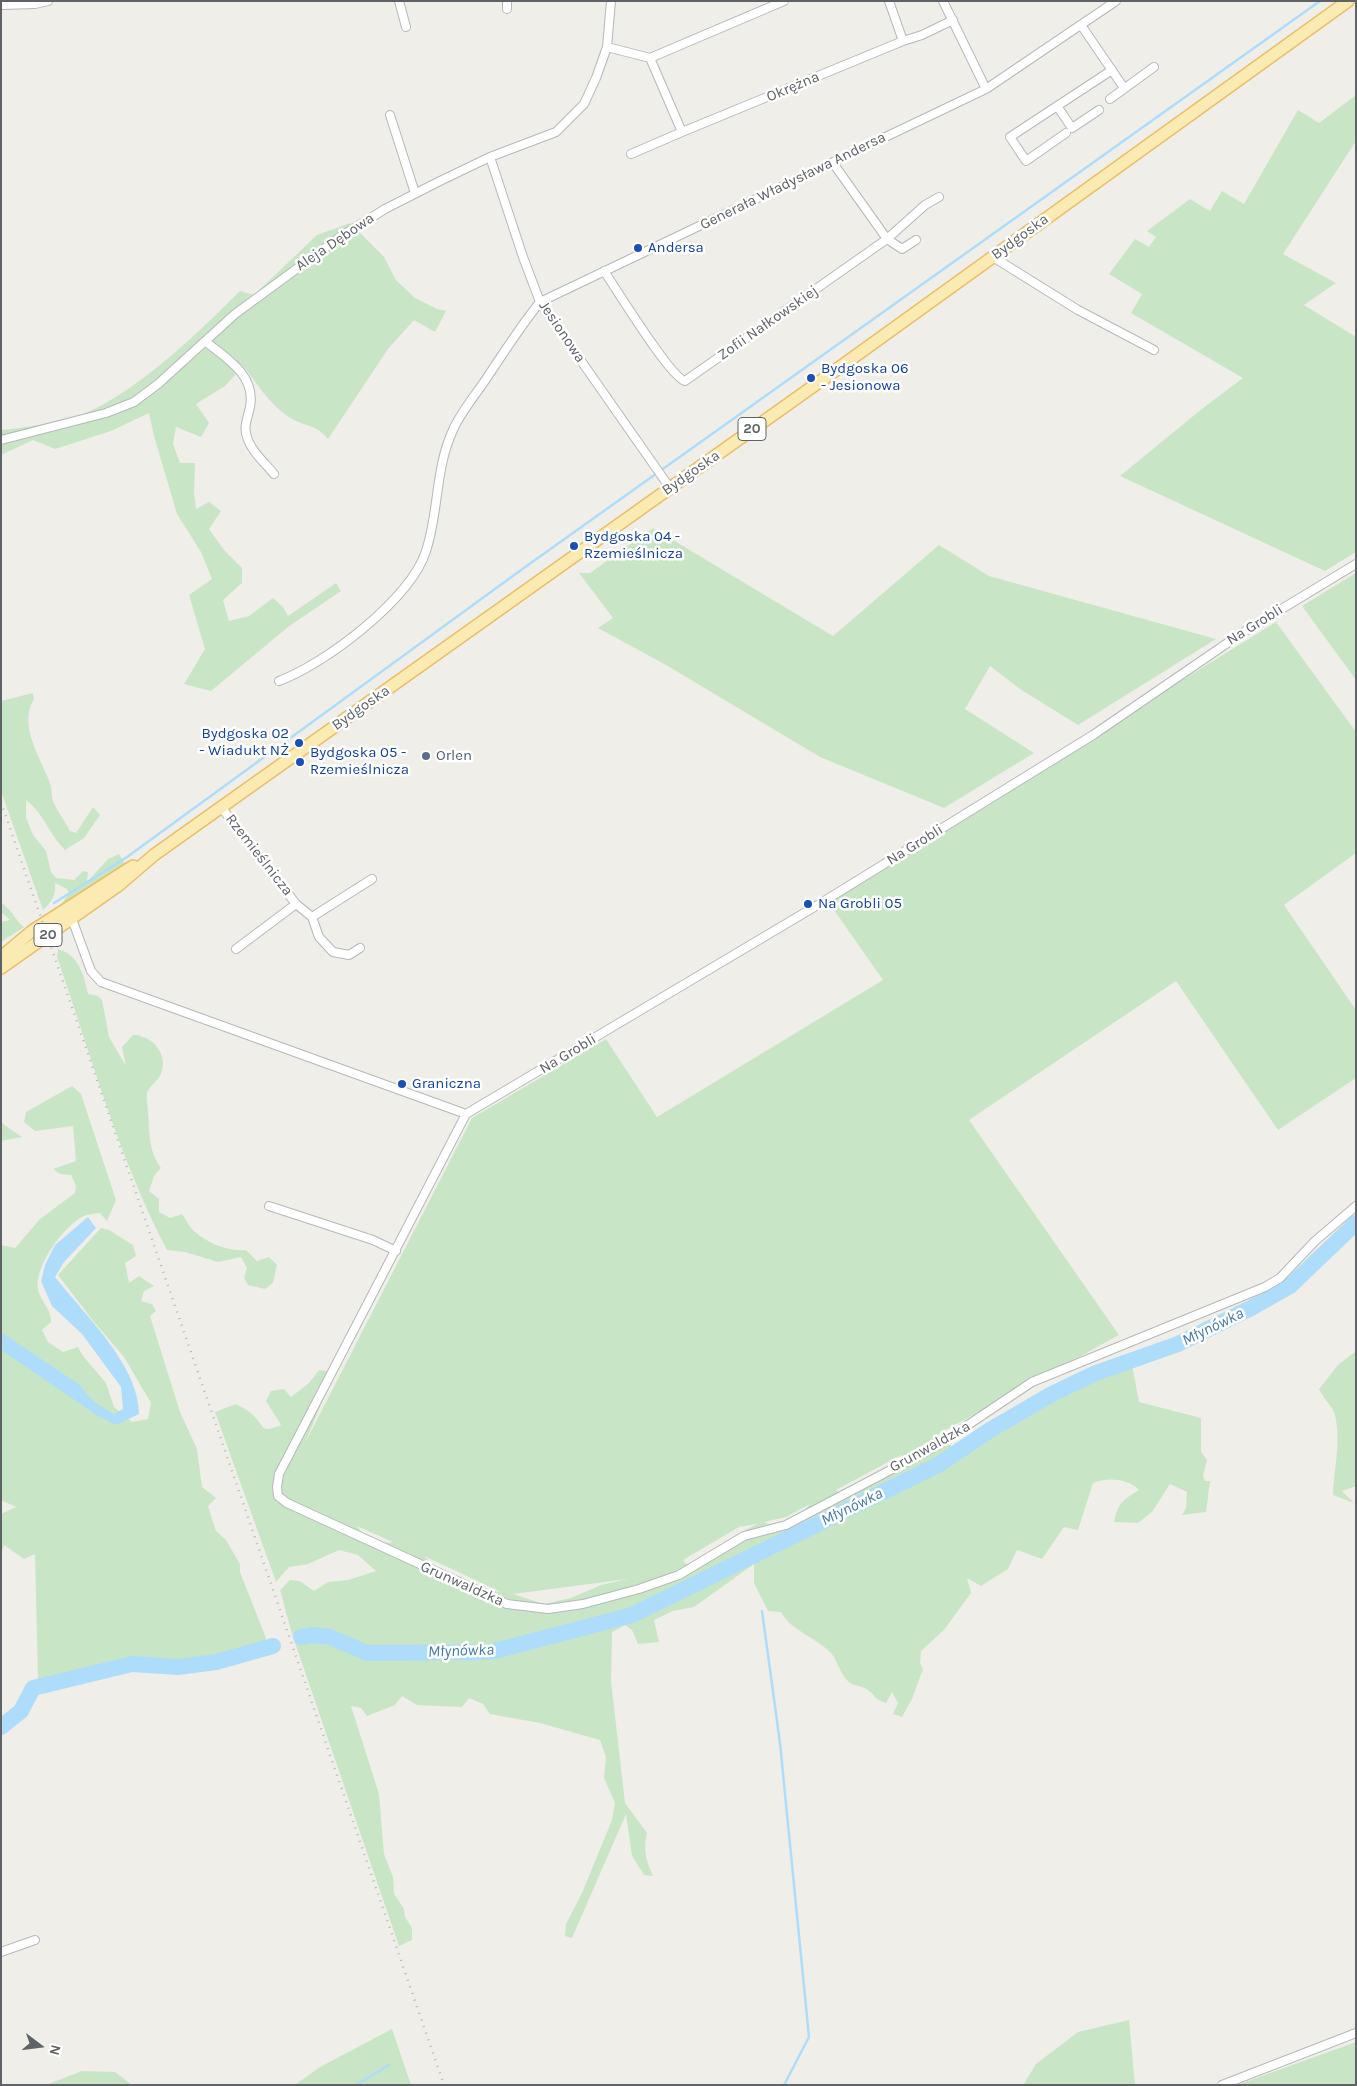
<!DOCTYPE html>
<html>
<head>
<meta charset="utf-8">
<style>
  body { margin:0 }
  #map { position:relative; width:1357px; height:2086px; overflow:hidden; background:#f0eee8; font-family:Karla,sans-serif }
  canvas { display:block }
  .frame { position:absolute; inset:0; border:2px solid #5f6367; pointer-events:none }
  .north { position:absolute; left:15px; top:2021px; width:50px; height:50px; -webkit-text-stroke:4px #fff; paint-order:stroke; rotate:105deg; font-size:14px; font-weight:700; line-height:20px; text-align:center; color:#5f6367 }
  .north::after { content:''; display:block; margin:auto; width:18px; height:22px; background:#5f6367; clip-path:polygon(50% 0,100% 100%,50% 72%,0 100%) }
</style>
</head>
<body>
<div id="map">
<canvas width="1357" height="2086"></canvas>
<div class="frame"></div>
<div class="north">N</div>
</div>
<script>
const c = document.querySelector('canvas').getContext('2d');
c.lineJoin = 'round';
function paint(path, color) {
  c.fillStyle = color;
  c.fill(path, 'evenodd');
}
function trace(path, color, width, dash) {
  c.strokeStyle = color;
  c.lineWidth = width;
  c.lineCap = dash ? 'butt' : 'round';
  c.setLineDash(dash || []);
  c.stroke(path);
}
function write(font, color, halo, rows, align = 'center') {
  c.font = font + ' Karla,sans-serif';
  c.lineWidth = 5;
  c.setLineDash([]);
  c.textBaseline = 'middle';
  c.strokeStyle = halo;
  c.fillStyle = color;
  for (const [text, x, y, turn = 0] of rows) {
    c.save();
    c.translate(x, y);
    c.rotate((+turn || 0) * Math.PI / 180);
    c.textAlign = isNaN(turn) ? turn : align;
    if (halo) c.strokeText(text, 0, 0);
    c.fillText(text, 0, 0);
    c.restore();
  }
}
const green = new Path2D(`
  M1356,95v46l-73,113 53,29 -32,22 52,32v215l-31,19 -205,-95 83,-68 40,-30 -112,-65 11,-19 -33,-20 26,-35 14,8 7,-10 -9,-6 43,-32 20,12 12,-20 22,13 54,-94 21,13z
  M350,223l34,34 12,23 19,18 22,11 9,2 -11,21 -21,-12 -26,29 -60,90c-12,-14 -19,-12 -34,-19 -21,-11 -37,-36 -51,-54l-18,20 -29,18 13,19 -8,14 -25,-10 -3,17 7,19h15l-1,28 2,18 13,-7 12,9 -12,18 15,21 18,18v15l-19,17 6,21 20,-5 24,-18 10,9 5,9 48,-33 5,8 -53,36 -77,64 -27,-7 21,-35 -16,-54 23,-16 -11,-27 -24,-38 -23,-78 -5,-23 -38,18 -56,18 -22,-9 -32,15v-25c23,-2 66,-8 87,-18 53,-24 111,-80 152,-121l14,4 63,-60z
  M653,528l180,108 106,-91 50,31 227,63 -138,86 -58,-36 -30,-23 -25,43 69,44 -90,55 -124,-51 -154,-92 -68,-37 15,-10 -34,-45h11z
  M1356,573v107l-54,-74z
  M1276,622l80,110v121l-72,52 72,105v68l-78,52 -102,-149 -207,139 150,215 -184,101 20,12 56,-38 47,-25 72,-31 9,48 62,16v34l6,8 -4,16 2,5h5l-4,31 -24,3 4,-7 1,-16 -17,-8 -18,28 -14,11 -24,-1c4,-19 9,-22 25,-32 -11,-12 -33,-13 -46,-7l-15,47 -14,-3 -22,32 -25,-9 -9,19 -27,17 -14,-8 4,15 -27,37 -23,21 -1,12 3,6 -11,30 -10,18 -9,-3 5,-11 -6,-11 -6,11c-14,-5 -9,-6 -18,-13 -5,-4 -13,-4 -18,-7 -10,-8 -12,-22 -19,-30 -14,-15 -41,-23 -50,-41l-13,-1 -14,-28v-19l-60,43 -21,4 -19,9 5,22 -21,2 -6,-14 -7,-5 -13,7 -1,49 14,122 22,30c-4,16 -1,28 6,43l-9,-1 -12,-19 -6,-42 -54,124 -7,-2 1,-12 16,-31 30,-73 3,-17 -11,-25 2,-21 -6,-17 -60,-17 -50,-9 -7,-10 -14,-6 -7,9 -45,-2 -15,-9 -7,9 -28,11 -6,-8 -10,-2 28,88 5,60 9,23 1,17 10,15 1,8 7,11v12l-13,6 -107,-312 -12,-44 10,-10 10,1 14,10 14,-9 20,-2 28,-9 -18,-16 -19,-5 -31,14 -19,3 -13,15 -61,-170 21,-8c5,3 12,6 17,11 13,12 6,19 28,10l-15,-24 5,-10 13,-2 7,8 18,-14 10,-13 12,2 1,6 -27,65 167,-325 134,-79 51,78 226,-137 -56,-80zM901,1455l-8,13 -49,29 -8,-7zM810,1504l-19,21 -14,4 -13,-7 22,-5zM757,1524l-21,11 -5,13 -21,12 -24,4 -3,-4 56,-33zM357,1526l36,16c-14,3 -28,-3 -36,-16zM425,1557h1l75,35 -8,-1 -55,-23zM628,1579l-27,6 -30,13 -27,6 -31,-10z
  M33,693l1,6c-17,27 8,60 17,87 1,5 0,10 2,15 4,10 12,20 17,30l6,2 17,-26 7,8 -16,23 -19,12c-16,-16 -21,-36 -39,-50v17l7,18 13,16 5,21 5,6 18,2 9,-9 5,1 -1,10 21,-23 11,-5 6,10c-7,4 -15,8 -21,13 -14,11 -24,26 -43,28l8,-12 -2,-4 -12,-6c1,12 -3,19 -12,27l-42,-119v-90z
  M1,903c10,5 14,17 23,24l-23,15v-20l9,-2 -9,-8z
  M58,949c21,6 26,26 30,45l10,2 4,4 7,37 17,29 -4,-19 11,-12c19,0 36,19 28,39 -3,7 -12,12 -14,19 -1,5 1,14 1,19 2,22 0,38 13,56l-7,8 -5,15 10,8v13l11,6 12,-4c4,5 7,13 12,17 13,12 35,21 52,19l11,11 12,-4 8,8 -4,18 -8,6 -17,-4 -4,-7 3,-10 -6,-11 -23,5 -33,-10 -18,-2c-48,-91 -76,-195 -110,-293z
  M72,1086l9,8 35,106 -9,21 -7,-8c-5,1 -12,1 -16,3 -20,9 -50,51 -46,73 2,12 14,20 13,33l-9,8 6,12 15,10 15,-5 5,9 23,27 8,24 18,15 16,-3 3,-16 -27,-46 -30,-35 -36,-47 43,-47 8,2 24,15 3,11 -11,7 4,20 10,-7 15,10 -10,5 -3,10 11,3 4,7 -6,5 30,96 17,37 5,38 14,11 -8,8 8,25 10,9 14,24v8l26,66 -5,16 -25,10 -61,9 -45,-6 -26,5v-9l-66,17 -3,-126 -11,5 -20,-14 -3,8v-39l15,-7 -15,-7v-255l14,3 25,-29 35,-26 1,-7 -5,-11 -11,-1 -7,-5 23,-8 -3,-35 -38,5 -11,-9 2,-10z
  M1,1121l2,3 19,13 -21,4z
  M1356,1351v135l-14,5 12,12 -21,-8c1,-26 9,-58 1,-83 -3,-7 -11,-14 -15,-23l19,-24z
  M1129,2020l6,65h-112l13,-21 42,-32z
  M392,2029l19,56h-116l25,-18z
  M1356,2042v43h-119z
  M82,2071l33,1 17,13h-86z`);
const water = new Path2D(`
  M88,1217l8,11 -32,34 -9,15c29,37 84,88 84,137l-23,11 -18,-9 -97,-66v-18l79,53c9,14 19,21 34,29l9,-5 -2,-22 -39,-53 -30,-28 -11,-25 4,-16 10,-20z`);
const stream = new Path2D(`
  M54,903l73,-46 394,-287 799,-569
  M762,1611l18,132 29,294 -25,48
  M356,2085l33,-20`);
const river = new Path2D(`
  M301,1637l13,-2 16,2 37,16 124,-1 141,-37 306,-150 52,-35 62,-36 44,-21 82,-29 73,-36 39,-22 66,-63
  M1,1727l20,-16 12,-23 99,-24 46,3 38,-5 57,-16`);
const minor = new Path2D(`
  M399,1l7,26
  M507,1v8
  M889,1l14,40 19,-6 31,-15
  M943,1l43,88
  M1,5l34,-1 13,-3
  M1081,25l43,63
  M607,47l43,11 134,-57
  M650,58l32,74 221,-91
  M1110,99l44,-32
  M1057,106l15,22 27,-18
  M390,115l25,78
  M1066,133l-40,28 -16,-24 102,-67
  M631,154l51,-22
  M490,157l33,100 17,45 130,186
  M916,240l-14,9 -15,-10 38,-34 14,-8
  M993,257l85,53 76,40
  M604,271c13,19 66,106 81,110l202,-142 -54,-76
  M206,342c22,17 50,34 44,65 -2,10 -7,20 -3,30 4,14 18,26 27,37
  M1,440l105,-27 28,-11 24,-18 77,-70 105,-77 45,-28 55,-28 50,-24 66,-25 28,-28 12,-26 11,-31 4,-46
  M279,681c46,-17 132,-82 147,-130 13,-39 9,-83 27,-121 7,-16 19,-31 29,-45 19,-28 37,-57 58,-83l446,-213 130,-88
  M221,807l75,97 16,13 7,20 14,15 16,3 11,-7
  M72,915v4l19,52 10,11 365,132
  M312,917l60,-38
  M236,949l60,-45
  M466,1114l-187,360 -2,13 1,9 9,7 220,101 41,5 35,-5 56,-15 40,-14 65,-39 42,-11 152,-80 94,-63 233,-95 15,-9 35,-37 41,-35
  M466,1114l355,-211 272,-168 149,-102 114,-69
  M269,1206l104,34 23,11
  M1,1952l34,-12
  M1222,2085l134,-52`);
const primary = new Path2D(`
  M1,957l31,-26 101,-65
  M1,968l118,-83 35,-30 675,-480 519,-374`);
const rail = new Path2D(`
  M1,802l443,1283`);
const markers = [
  [638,248,5,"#1a4fb4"],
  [811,378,5,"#1a4fb4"],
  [574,546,5,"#1a4fb4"],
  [299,743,5,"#1a4fb4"],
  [426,756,5,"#5c6f8a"],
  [300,762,5,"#1a4fb4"],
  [808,904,5,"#1a4fb4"],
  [402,1084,5,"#1a4fb4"]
];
const shields = [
  [752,429,28],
  [48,935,28]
];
const shieldNames = [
  ["20",752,429],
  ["20",48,935]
];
const streetNames = [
  ["Okrężna",793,87,-23],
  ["Generała Władysława Andersa",793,181,-26],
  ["Bydgoska",1020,237,-36],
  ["Aleja Dębowa",335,242,-34],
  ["Zofii Nałkowskiej",768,323,-35],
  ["Jesionowa",562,332,56],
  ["Bydgoska",691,473,-35],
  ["Na Grobli",1255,625,-32],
  ["Bydgoska",361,708,-35],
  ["Na Grobli",915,845,-32],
  ["Rzemieślnicza",259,855,52],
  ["Na Grobli",568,1054,-31],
  ["Grunwaldzka",930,1447,-29],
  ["Grunwaldzka",462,1584,24]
];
const transitNames = [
  ["Andersa",648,248],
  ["Bydgoska 06",821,369],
  ["- Jesionowa",821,386],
  ["Bydgoska 04 -",584,537],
  ["Rzemieślnicza",584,554],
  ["Bydgoska 02",289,734,"right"],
  ["- Wiadukt NŻ",289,751,"right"],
  ["Bydgoska 05 -",310,753],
  ["Rzemieślnicza",310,770],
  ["Na Grobli 05",818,904],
  ["Graniczna",412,1084]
];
const serviceNames = [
  ["Orlen",436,756]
];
const waterNames = [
  ["Młynówka",1213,1327,-26],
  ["Młynówka",852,1507,-26],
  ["Młynówka",461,1651,-2]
];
paint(green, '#c8e6c6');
paint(water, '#aeddfb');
trace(stream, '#aeddfb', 2.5);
trace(river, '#aeddfb', 16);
trace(minor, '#b5b8bb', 10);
trace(primary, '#eabe67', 14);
trace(minor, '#fff', 8);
trace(primary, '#fbebb2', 11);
trace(rail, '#b6b7b7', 2.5, [1, 6]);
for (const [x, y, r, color] of markers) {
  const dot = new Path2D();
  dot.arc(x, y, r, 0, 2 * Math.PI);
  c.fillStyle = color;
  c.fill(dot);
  trace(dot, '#fff', 2);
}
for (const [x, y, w] of shields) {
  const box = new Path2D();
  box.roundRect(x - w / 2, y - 11.5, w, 23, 4);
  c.fillStyle = '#fff';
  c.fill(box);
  trace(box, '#5f6367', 1);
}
write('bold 14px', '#5f6367', null, shieldNames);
write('15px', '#5f6367', '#fff', streetNames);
write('15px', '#164399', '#fff', transitNames, 'left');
write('15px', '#4e5e75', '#fff', serviceNames, 'left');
write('italic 16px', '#477aa5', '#fff', waterNames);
</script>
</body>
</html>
